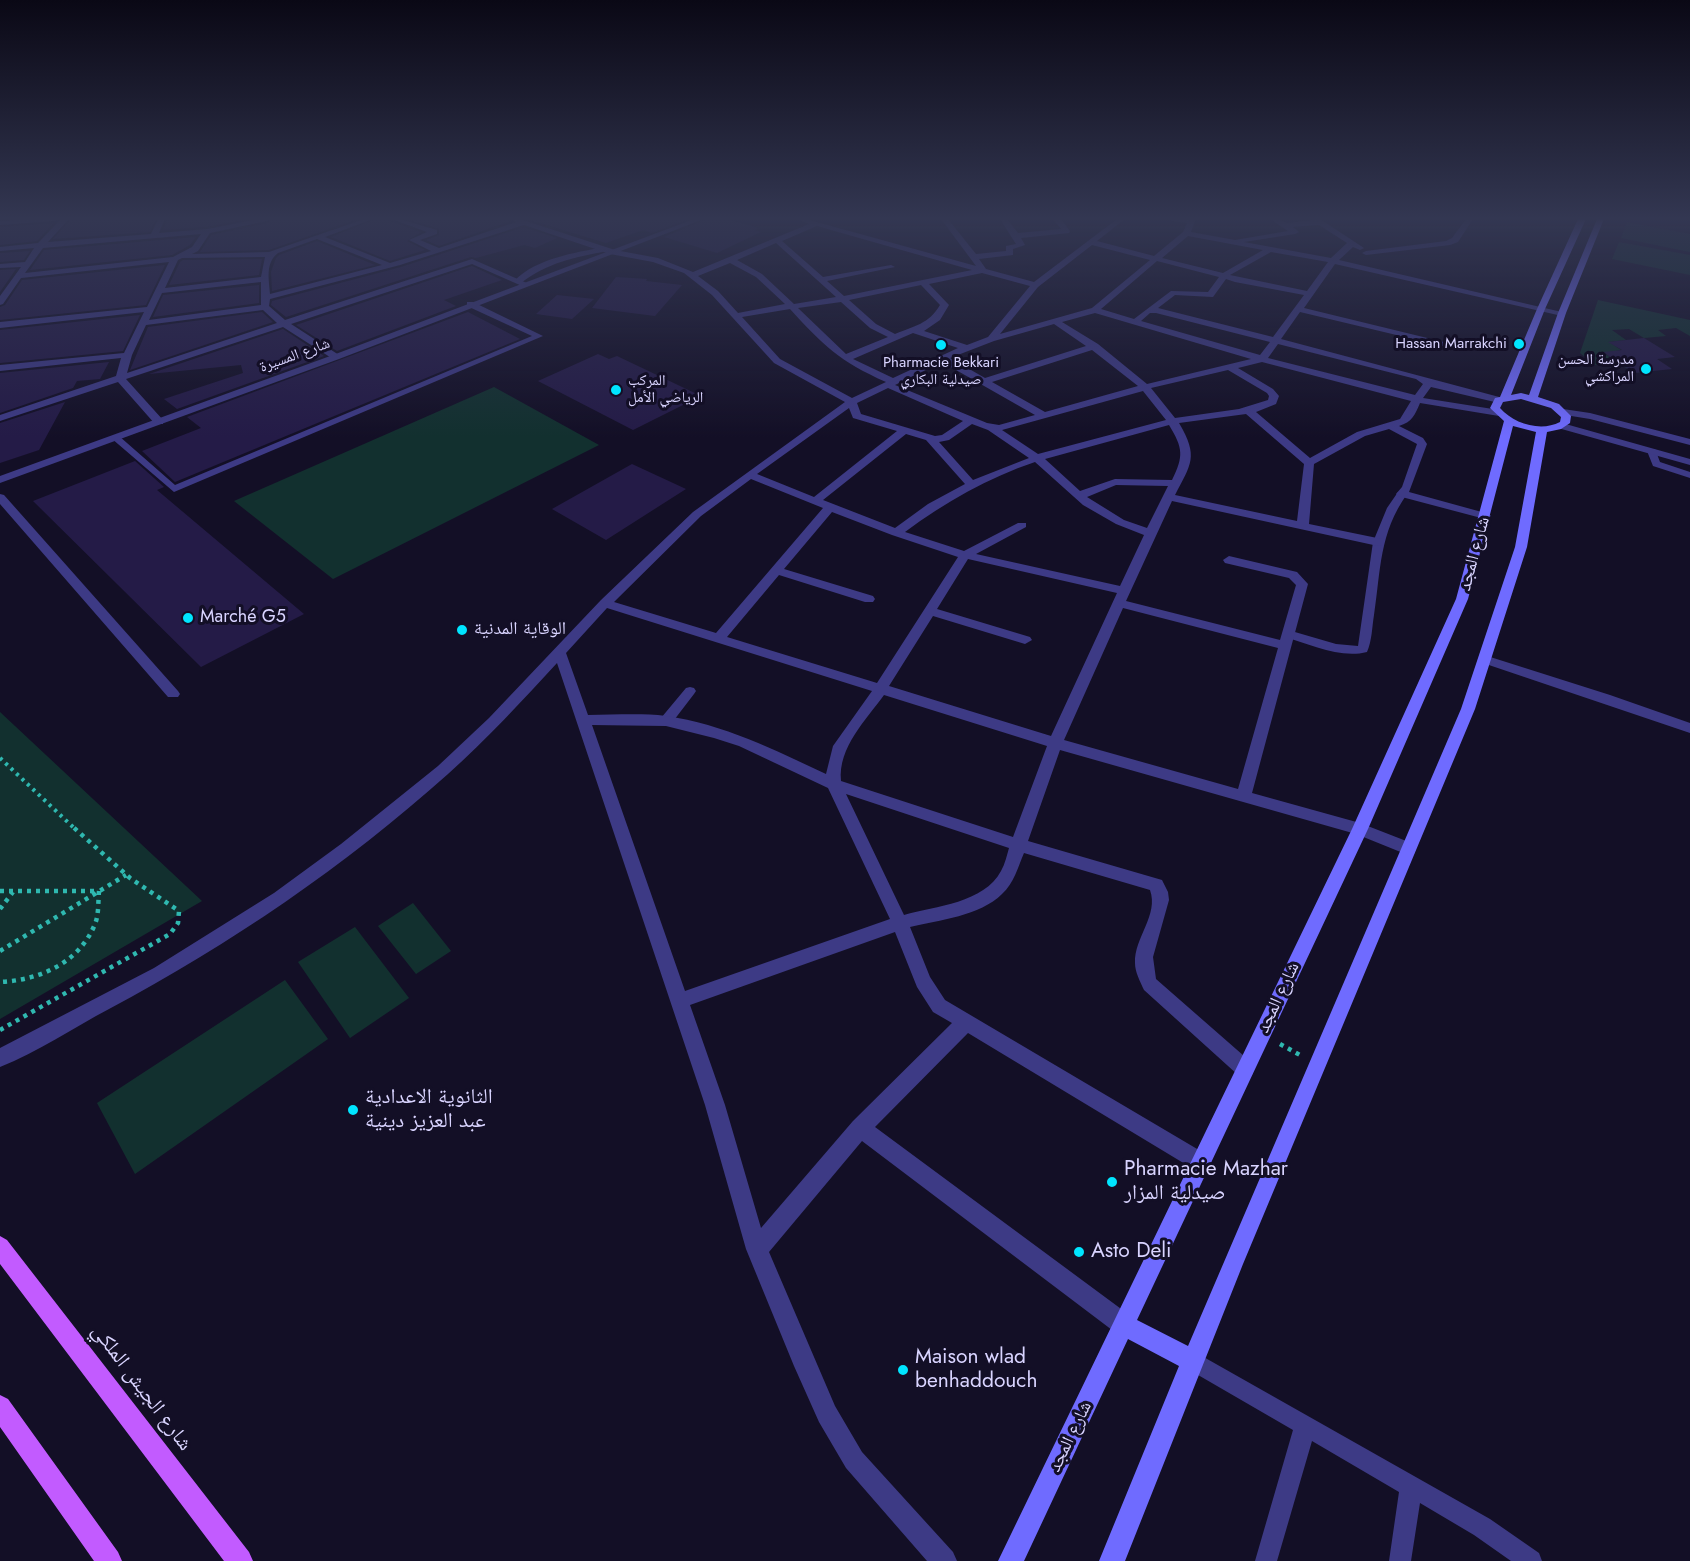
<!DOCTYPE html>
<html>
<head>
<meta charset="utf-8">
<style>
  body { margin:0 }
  canvas { display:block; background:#130f26 }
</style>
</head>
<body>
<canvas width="1690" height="1561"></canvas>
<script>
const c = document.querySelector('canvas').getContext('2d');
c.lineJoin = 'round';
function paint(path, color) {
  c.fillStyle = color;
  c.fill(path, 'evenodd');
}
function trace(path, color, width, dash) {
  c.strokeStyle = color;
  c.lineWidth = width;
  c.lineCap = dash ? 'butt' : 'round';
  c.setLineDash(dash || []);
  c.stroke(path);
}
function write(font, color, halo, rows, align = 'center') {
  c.font = font + ' Jost,"Noto Naskh Arabic",sans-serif';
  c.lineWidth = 6;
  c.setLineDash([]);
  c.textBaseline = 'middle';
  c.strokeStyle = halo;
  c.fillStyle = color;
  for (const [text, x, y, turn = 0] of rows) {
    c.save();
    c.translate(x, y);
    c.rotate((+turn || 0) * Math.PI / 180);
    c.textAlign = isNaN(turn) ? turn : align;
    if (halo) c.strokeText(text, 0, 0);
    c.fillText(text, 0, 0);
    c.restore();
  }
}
const green = new Path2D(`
  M1627,222l63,12v18l-69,-14z
  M1619,242l71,13v20l-78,-16z
  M1598,300l92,20v16l-14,-8 -18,2 8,6 -22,2 -15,-9 -17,1 14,10 -17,2 12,8 -17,3 14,10 19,-3 16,11 -19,2 -16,-10 -23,2 -15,-12z
  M494,387l105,58 -266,134 -99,-78z
  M0,712l202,189 -202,118z
  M413,903l38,48 -35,23 -38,-48z
  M355,927l54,71 -59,40 -52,-76z
  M285,980l43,59 -193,135 -38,-71z`);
const building = new Path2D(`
  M71,219h85l-6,13 -97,7z
  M167,219h82l-42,8 -44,3z
  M272,219h86l-89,31 -69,2 11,-17 56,-12z
  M375,219h14l1,2 31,11 -14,9 18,9 -35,11 -59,-24z
  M406,219h103l2,2 -72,25 -13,-6 13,-5v-6z
  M526,219h163l-37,14 -9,-3 -37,13z
  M706,219h21l32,9 -4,2 6,2 -44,21 -53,-16z
  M54,223l-17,18 -37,4v-18z
  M524,227l33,11 -22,10 -11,-3 -48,13 -5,-1 -185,60 -15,-12 1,-4 129,-34z
  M196,237l-6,8 -18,10 -142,15 14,-20z
  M317,241l58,24 -103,26 -1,-19 5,-14 3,-3z
  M30,251l-6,9 -24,2v-9z
  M262,259l-3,16 -90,10 11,-23 3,-2z
  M165,265l-19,40 -146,15v-13l5,-2 17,-25z
  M472,266l30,14 -58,20 12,6 -119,45 -41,-26z
  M16,269l-16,23v-22z
  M616,277l31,2 -1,2 36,4 -27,31 -63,-8z
  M259,285v18l-106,14 10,-22z
  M557,295l37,4 -22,20 -36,-5z
  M262,312l11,10 -143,48 18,-43z
  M468,312l52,27 -345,143 -33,-31 59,-23 -14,-11z
  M140,315l-17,36 -123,12v-33z
  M283,329l41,27 -147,53 -13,-10 79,-26 -2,-8 -92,9z
  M1644,338l31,19 -18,2 15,10 -38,4 -31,-21 19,-2 -14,-8z
  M598,354l11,5 8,-3 84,40 -68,34 -95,-49z
  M109,362l-9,17 -23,2 -4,7 -73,25v-40z
  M65,402l-26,48 -39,13v-40z
  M135,461l29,26 -7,3 147,124 -103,53 -168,-166z
  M632,464l54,25 -80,51 -54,-31z`);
const pathFar1 = new Path2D(`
  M0,758l74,70`);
const path = new Path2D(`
  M0,891h99c-1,11 0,23 -4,33 -16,39 -55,56 -95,58
  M0,909l13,-17
  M0,951l126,-76
  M0,1030l170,-96 8,-11 1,-12 -49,-33 -58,-52
  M1280,1044l20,11`);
const service = new Path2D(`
  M604,247l4,2 -1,2c-31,6 -61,12 -86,32l-7,-2c23,-23 60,-28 90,-34z
  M467,302h6l70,34 -369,156 -63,-54 8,-2 56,49 357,-149 -65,-30z
  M1649,449h6l5,13 30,10v6l-37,-12 -6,-15z
  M1402,491l5,3c-28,40 -26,75 -33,121 -2,12 -2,26 -7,37 -27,7 -57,-8 -83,-15l-2,-3 2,-3 4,-1 48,14 22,2 15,-104 14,-34 11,-16z
  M1484,655l126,40 80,28v10l-210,-71 -2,-3z
  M690,687l4,1 2,3 -2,3 -23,30h-10l-1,-3 1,-3 25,-30z
  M1193,1351l297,168 49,34 3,8h-31l-37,-26 -54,-32 -9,58h-22l10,-69 -87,-51 -35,120h-22l38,-131 -107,-62 -3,-7 3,-7z`);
const minor = new Path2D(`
  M30,219h29l-4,2 -55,4v-4z
  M61,219h8l-21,23 103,-8 7,-15h7l-6,14 48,-4 51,-10h12l-3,2 -57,12 -12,18 -6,3 77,-2 95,-33h9l-48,18 65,26 41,-12 -22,-11 18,-8 -36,-13h9l37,11v4l-17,6 19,8 77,-26 -5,-3h9l95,31 43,8 35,14 116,-48 -13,-5h10l170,47 -35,-47h7l28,35 30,-3v-5l10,-2 -16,-25h7l11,14 43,-4 -8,-10h8l9,12 -1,2 -48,5 4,7 -12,4v6l-34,4 7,10 48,13 83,-63h8l-28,22 57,15 29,-24 4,-9 -15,-2 -3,-2h27l-5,13 44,8 53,-9 -18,-12h8l9,4 33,-4 44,29 -4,2 -7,-3 -14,13 227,53 -4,3 -227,-52 -31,44 152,37 -5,3 -151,-36 -19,27 222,59v4l-4,1 -68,-16 -8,11 76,12 5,3 -5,3 -79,-13c-5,12 -8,19 -21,23l24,12 4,6 -18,48 80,22 2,2 -6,3 -87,-23 -2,-2 6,-7 15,-43 -28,-15 -24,7 -51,28 -5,60 73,15v6l-4,1 -206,-45 -46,100 154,39 16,-55 -7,-7 -64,-15 -2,-3 6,-4 68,16 11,12 -56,209 108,30 54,21 2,5 -2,5 -6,1 -52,-21 -296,-84 -32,91 134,39 6,12 1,8 -16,57 3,22 96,84 2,6 -2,6 -7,3 -7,-3 -94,-85c-4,-9 -9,-18 -9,-27 -1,-25 24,-48 15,-73l-126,-37c-6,14 -10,30 -22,41 -22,22 -63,26 -92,33l20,50 15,23 264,156 3,7 -3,7 -7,3 -7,-3 -227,-137 -93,94 257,190 3,8 -3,8 -8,3 -8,-3 -254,-192 -93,111 66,154 27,46 91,100 4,9h-30l-81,-93 -27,-46 -25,-56 -48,-117 -41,-144 -148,-442c-35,38 -70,76 -109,111 -103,92 -217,170 -339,235 -36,19 -71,43 -109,58v-19l154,-80 120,-75 67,-49 97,-78 51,-48 112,-118 92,-88 152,-110 -71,-39 -62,-68 -28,-22 -31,-11 -43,-8 -86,-29 -124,40 -130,34 -1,7 16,14 187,-61 57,25 -7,2 -50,-22 -181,60 48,31v4h-6l-50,-32 -157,52 37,41v4h-8l-37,-42 -118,39v-6l116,-39 5,-18 -121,13v-6l124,-12 20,-41 -144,16v-6l147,-15 22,-45 -148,16 -18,26 -3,1v-9l21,-29 -21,1v-4l25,-2 9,-14 -34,3v-4l38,-4zM1319,225l28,18 -16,15 -87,-16 51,-8 4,-2 -6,-5zM817,226l155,44 -128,26 -17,-15 68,-14 -4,-2 -68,12 -41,-36zM201,234l-9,13 -19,10 -148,16 18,-25zM1188,236l75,14 -40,23 -61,-15zM317,239l65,26 -112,29c-1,-15 -5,-31 8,-41zM776,243l60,54 -42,7 -32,-30 -25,-14zM1092,245l58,15 -58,48 -92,26 38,-47zM1271,252l57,10 -21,29 -77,-16zM265,257l-4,20 -96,11 13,-28 4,-2zM1157,261l62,16 -11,15 -37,-1 -37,28 -33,-10zM730,263l26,14 29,27 -47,9 -20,-22 -20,-15zM982,273l48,13 -42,51 -21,8 -43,-14 16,-11 9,-15 -20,-21zM1226,279l9,3 69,13 -31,42 -115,-29 17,-13 38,2zM261,282v23l-112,15 13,-27zM921,285l19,20c-11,19 -26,21 -45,29l-19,-10 -27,-24zM841,302l29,26 18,9 -42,17 -48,-46zM790,309c34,37 49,52 96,73l-34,16 -72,-39 -38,-42zM263,310l14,13 -150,50 5,-18 14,-30zM1095,313l156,46 -104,25 -49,-40 -36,-22zM1150,313h6l114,29 -10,13 -119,-34zM1054,324l32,22 -101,32 -35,-20 44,-17zM913,333l45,15 -65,30 -40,-19zM1278,344l138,35 7,5 -8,11 -147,-37zM1092,350l46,36 -93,26 -53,-30zM942,362l93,53 -36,10 -12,-2 -92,-38zM1262,362l149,39 -11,18 -43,13 -47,26 -54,-46 20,-8 3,-8 -6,-7 -35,-21zM1228,370l39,23 2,3 -1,4 -29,9 -64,9 -24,-30zM888,388l75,33 -21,14 -7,1 -74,-22 -4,-11zM1143,391l23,29 -128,34 -36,-24zM849,408l4,10 44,13 -83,66 -57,-23zM1246,414l58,50 -7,57 -122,-26c16,-31 24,-38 4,-72zM972,424l16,6 41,28 -56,22 -34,-38 10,-2zM1169,425c14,23 15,31 3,55l-57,-1 -35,12 -35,-32zM906,434l20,6 39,44 -37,20 -33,24 -72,-28zM1035,462l48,43 33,19 28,11 -24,51 -144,-32 50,-27v-4h-8l-54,28 -59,-19c40,-30 83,-54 130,-70zM751,479l72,29 -107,125 -102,-31 87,-86zM1116,485l52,1 -21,42 -23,-8 -37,-23zM832,512l60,23 66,22 -81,126 -150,-46 52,-62 86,27h8l2,-3 -2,-3 -89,-27zM968,559l149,34 -66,143 -162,-50 44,-70 92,28 7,-4 -2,-3 -93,-28zM607,608l265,83 -39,55 -7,28c-51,-24 -103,-50 -160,-58 -25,-3 -52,-1 -78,-1l-22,-62zM1123,608l155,40 -40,141 -174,-49zM884,695l163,51 -34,91 -172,-56c-3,-34 25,-61 43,-86zM592,725l74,1 48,12 25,8 89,42 62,131 -205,72zM846,794l163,54c-2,7 -4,16 -8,23 -17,32 -65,35 -97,44zM895,932l22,55 16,25 19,11 -99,98 -92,107 -36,-123 -35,-100z
  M1466,219h7l-15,23 -8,3 -84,10 -4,-2 4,-2 80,-10 6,-3z
  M0,494l4,1 174,196 2,3 -2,3h-10l-168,-193z`);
const tertiary = new Path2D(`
  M694,219h10l-365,140 -339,124v-7l333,-121z
  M1563,409l27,4 100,26v6l-100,-26 -31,-5v-4z
  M1562,423l128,36v6l-132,-37v-4z`);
const secondary = new Path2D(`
  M1578,219h8l-41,90 -34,86 10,-2 8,2 29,-82 39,-94h7l-38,94 -28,84 21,7 12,12 -1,7 -9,6 -14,3 -20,115 -52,162 -232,555 -118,297h-26l80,-195 -51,-27 -104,222h-26l354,-732 104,-230 48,-178 -14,-13 5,-10 5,-1 37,-88zM1521,399l30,9 10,9 -1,5c-19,10 -46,2 -60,-14l3,-6zM1513,426l23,6 -21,115 -54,162 -273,637 -51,-26 231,-491 100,-230z`);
const primary = new Path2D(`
  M0,1236l7,4 242,312 4,9h-29l-224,-297z
  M0,1395l8,4 110,153 4,9h-28l-94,-134z`);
const markers = [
  [1519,344,6,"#00e5ff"],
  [941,345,6,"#00e5ff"],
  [1646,369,6,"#00e5ff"],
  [616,390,6,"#00e5ff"],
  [188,618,6,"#00e5ff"],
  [462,630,6,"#00e5ff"],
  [353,1110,6,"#00e5ff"],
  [1112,1182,6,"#00e5ff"],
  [1079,1252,6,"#00e5ff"],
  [903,1370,6,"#00e5ff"]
];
const farPoinames = [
  ["Hassan Marrakchi",1507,344],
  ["مدرسة الحسن",1634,360],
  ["المراكشي",1634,377],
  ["Pharmacie Bekkari",941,363,"center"],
  ["صيدلية البكاري",941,380,"center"],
  ["المركب",628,381,"left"],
  ["الرياضي الأمل",628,398,"left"]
];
const farStreetnames = [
  ["شارع المسيرة",295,356,-20]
];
const streetNames = [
  ["شارع المجد",1475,554,-75],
  ["شارع المجد",1279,998,-65],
  ["شارع المجد",1071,1437,-64]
];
const poiNames = [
  ["Marché G5",200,618],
  ["الوقاية المدنية",474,630]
];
const nearPoinames = [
  ["الثانوية الاعدادية",365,1098],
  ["عبد العزيز دينية",365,1122],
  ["Pharmacie Mazhar",1124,1170],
  ["صيدلية المزار",1124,1194],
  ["Asto Deli",1091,1252],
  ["Maison wlad",915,1358],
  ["benhaddouch",915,1382]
];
const nearStreetnames = [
  ["شارع الجيش الملكي",141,1388,53]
];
paint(green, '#12302f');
paint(building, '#241b47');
trace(pathFar1, '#2fb8b0', 4, [3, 4.5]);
trace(path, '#2fb8b0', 4.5, [4, 5]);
paint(service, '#3d3a85');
paint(minor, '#3d3a85');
paint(tertiary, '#3d3a85');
paint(secondary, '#6f6bff');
paint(primary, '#c25bff');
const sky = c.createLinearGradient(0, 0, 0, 437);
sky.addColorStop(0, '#0a0815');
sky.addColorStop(0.5, '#333752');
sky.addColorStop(1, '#33375200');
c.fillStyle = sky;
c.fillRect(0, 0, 1690, 437);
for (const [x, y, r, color] of markers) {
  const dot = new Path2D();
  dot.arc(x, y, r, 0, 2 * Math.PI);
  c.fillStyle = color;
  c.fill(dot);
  trace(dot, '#130f26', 2);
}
write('15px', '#d9d4ff', '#130f26', farPoinames, 'right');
write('15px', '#d9d4ff', '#130f26', farStreetnames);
write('18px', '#d9d4ff', '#130f26', streetNames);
write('18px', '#d9d4ff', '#130f26', poiNames, 'left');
write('21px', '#d9d4ff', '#130f26', nearPoinames, 'left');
write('21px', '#d9d4ff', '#130f26', nearStreetnames);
</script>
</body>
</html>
